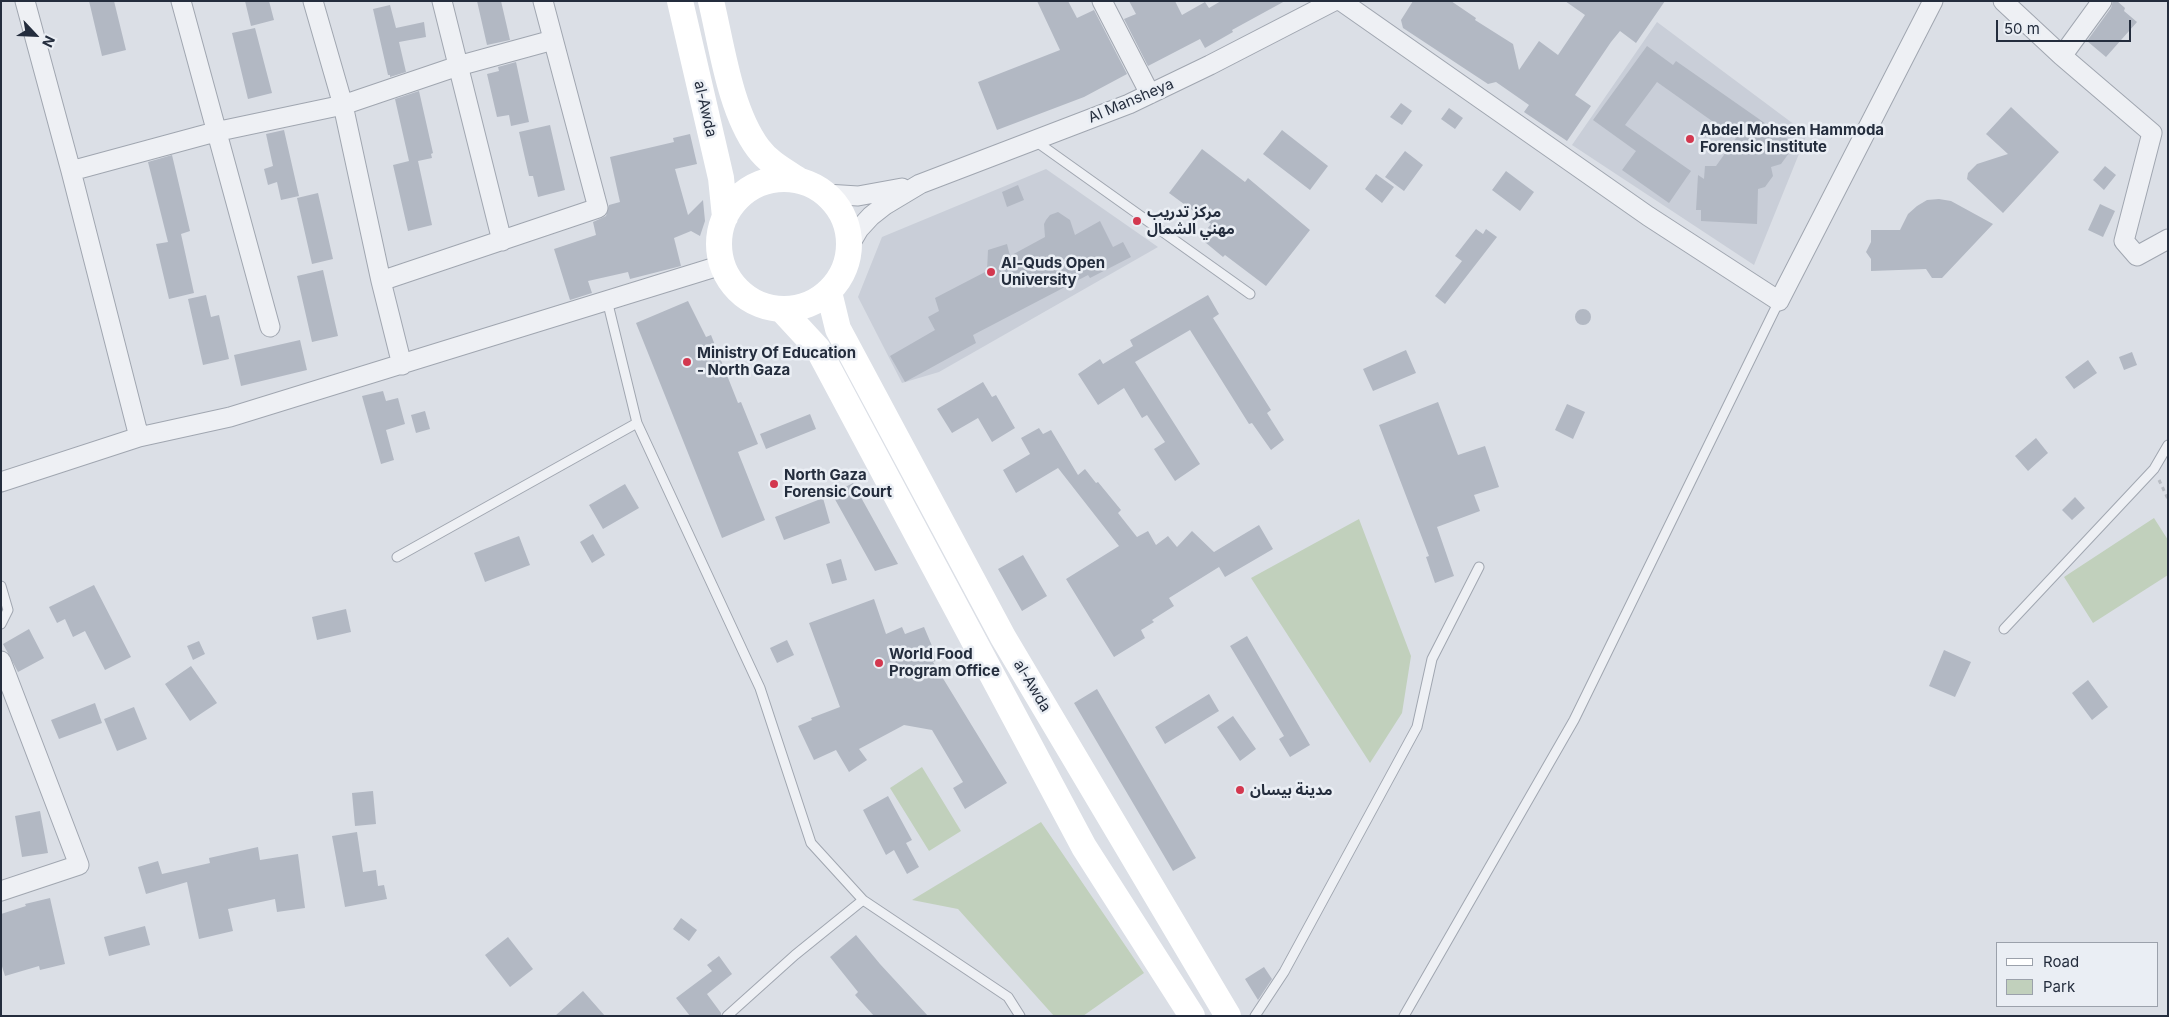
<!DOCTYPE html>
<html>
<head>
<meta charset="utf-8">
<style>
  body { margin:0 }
  #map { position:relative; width:2169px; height:1017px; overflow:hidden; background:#dbdfe6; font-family:Inter,sans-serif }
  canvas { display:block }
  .frame { position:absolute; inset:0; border:2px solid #242d3d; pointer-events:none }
  .legend { position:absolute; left:1996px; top:942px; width:162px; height:65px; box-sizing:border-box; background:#eaeef4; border:1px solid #9ba1ab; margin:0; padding:6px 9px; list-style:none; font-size:15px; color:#242d3d }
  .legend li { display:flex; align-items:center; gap:10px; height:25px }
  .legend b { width:25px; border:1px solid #9ba1ab }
  .north { position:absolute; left:10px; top:10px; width:50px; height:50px; -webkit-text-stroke:4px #eaeef4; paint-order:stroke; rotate:115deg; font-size:14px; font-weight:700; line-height:20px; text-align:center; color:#242d3d }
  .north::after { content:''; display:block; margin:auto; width:18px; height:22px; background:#242d3d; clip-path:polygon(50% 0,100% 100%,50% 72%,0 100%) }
  .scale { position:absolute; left:1996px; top:20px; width:135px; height:22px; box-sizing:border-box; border:2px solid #242d3d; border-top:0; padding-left:6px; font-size:15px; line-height:18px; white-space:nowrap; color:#242d3d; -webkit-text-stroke:4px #eaeef4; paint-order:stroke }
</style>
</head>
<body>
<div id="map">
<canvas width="2169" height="1017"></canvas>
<div class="frame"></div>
<ul class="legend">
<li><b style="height:6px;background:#fff"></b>Road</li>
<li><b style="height:14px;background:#c1d0bc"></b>Park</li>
</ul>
<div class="north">N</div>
<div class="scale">50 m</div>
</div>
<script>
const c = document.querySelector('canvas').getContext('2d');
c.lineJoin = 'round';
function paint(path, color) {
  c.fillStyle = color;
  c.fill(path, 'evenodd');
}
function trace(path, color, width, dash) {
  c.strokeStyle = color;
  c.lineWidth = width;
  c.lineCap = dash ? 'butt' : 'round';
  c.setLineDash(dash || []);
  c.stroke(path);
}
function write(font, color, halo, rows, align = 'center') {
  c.font = font + ' Inter,"Noto Sans Arabic",sans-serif';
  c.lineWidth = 5;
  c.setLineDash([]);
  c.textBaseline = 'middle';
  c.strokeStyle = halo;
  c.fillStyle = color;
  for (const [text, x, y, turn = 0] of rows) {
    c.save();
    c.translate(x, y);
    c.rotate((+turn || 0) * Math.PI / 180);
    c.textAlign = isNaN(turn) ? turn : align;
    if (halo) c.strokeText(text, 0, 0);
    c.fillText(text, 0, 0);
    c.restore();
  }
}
const built = new Path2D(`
  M1657,22l150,112 -53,131 -182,-120z
  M1046,169l112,78 -219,125 -37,11 -44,-86 24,-60z`);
const green = new Path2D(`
  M2154,518l14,22v35l-75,48 -29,-46z
  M1359,519l52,137 -9,57 -32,50 -119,-185z
  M922,767l39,64 -32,20 -39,-63z
  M1041,822l103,151 -61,43h-29l-96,-107 -46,-9z`);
const building = new Path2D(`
  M89,1h25l12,49 -24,6z
  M245,1h24l5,19 -23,6z
  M477,1h24l9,39 -23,5z
  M1037,1h31l9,17 17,-8 33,64 -43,23 -87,33 -19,-48 82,-32z
  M1129,1h46l7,14 23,-13 4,6 12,-7h64l-53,29 1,2 -28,16 -5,-9 -52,27 -24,-47 12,-5z
  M1413,1h38l25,17 -1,2 38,24 6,26 20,-29 19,14 27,-40 -20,-14h100l-29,42 -16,-12 -9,11 -36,53 16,11 -24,35 -43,-29 5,-7 -33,-23 -8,2 -85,-56 -2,-8z
  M2113,1h4l8,7 -1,3 13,11 -31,35 -19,-16 24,-33z
  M390,5l6,23 28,-6 2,15 -27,5 7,30 -16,5v-2h-2l-15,-66z
  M255,28l17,65 -24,6 -16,-66z
  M1647,46l26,19 3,-4 113,79 3,9 -11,15 -10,3 2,9 -8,11 -7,2 -1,35 -56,-3v-11h-5l2,-35 6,4 1,-13h11l20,-28 -79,-56 -32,43 66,46 -22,32 -47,-33 14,-19 -43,-31z
  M516,62l13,60 -18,4 -2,-11 -12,2 -10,-43 12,-3 -1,-4z
  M419,91l14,62 -2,1 1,4 -14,3 14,64 -24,6 -15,-66 16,-4 -14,-62z
  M1401,103l11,8 -10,14 -12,-8z
  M2011,107l48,45 -56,61 -36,-34 1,-6 9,-9 31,-10 -22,-20z
  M1449,108l14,10 -8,11 -14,-10z
  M550,125l15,65 -27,7 -5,-21h-4l-10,-44z
  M284,130l15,66 -18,4 -4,-18 -9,3 -4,-16 9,-3 -7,-32z
  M1282,130l46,36 -18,24 -47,-36z
  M690,134l7,30 -22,5 13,46 15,-15 2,21 -5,15 -9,-5 -17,7 7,28 -51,13 -2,-7 -40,9 4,12 -22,7 -16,-51 42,-14 -3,-13 13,-6 3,-11 11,-3 -10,-45 64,-15 -1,-4z
  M1202,149l43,33 3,-4 62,52 -44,56 -41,-31 -2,2 -23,-19 11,-14 -42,-31z
  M1405,151l18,14 -19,26 -19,-14z
  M172,155l18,76 -9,3 13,59 -25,6 -13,-55 12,-2 -20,-80z
  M2105,166l11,9 -12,15 -11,-10z
  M1506,171l28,21 -14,19 -28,-21z
  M1376,174l18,13 -12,16 -17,-14z
  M1018,185l6,15 -17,7 -5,-15z
  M318,193l15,66 -21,5 -15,-66z
  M1939,199l12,2 42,23 -51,54h-10l-6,-9 -55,2v-12l-5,-7 5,-10v-12h29l8,-16 9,-8 10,-6z
  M2100,204l15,7 -12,26 -15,-7z
  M1058,212l12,8 5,15 25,-14 13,26 10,-5 8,15 -41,21 -2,-3 -115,60 3,8 -71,39 -15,-26 45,-26 -7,-13 11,-6 -4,-13 52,-27 1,-21 19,-6 3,12 35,-19 -1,-13 2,-4 4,-5z
  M1476,229l7,5 3,-5 11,8 -52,67 -10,-8 27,-35 -7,-5z
  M323,270l15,66 -26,6 -15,-66z
  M206,295l5,22 8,-2 10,44 -26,6 -15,-66z
  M1208,295l11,19 -6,4 58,92 -4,3 17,27 -13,10 -19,-27 -3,1 -59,-94 -55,32 65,102 -25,17 -21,-32 11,-7 -18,-27 -5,3 -18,-30 -26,17 -20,-31 22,-15 3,5 30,-18 -3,-6z
  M688,301l18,36 5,-2 27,68 3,-1 17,42 -20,8 27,68 -43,18 -86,-215z
  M1575 317a8 8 0 1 1 16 0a8 8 0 1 1-16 0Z
  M300,340l7,30 -66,16 -7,-31z
  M1406,350l10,23 -43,18 -10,-22z
  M2132,352l5,13 -13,5 -5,-13z
  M2088,360l9,13 -23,16 -9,-12z
  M983,382l9,15 4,-2 19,33 -23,14 -14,-24 -26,15 -15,-24z
  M383,391l3,10 12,-3 7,26 -19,6 8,30 -13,4 -19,-68z
  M1438,402l20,53 27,-9 14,41 -25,8 6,16 -43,16 17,49 -19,7 -9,-26 3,-1 -50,-131z
  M1567,404l18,8 -12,27 -18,-9z
  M425,411l5,18 -14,4 -5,-18z
  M810,414l6,15 -50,20 -6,-15z
  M1039,428l4,6 8,-4 27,45 7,-6 11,14 2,-1 23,28 -3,3 19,24 11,-6 8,14 12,-9 9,11 15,-16 22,21 45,-27 14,24 -48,28 -6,-10 -50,31 5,8 -22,14 2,2 -13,8 4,8 -31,19 -48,-78 53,-33 -61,-78 -42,25 -13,-23 27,-16 -9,-16z
  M2036,438l12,15 -20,18 -13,-15z
  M853,483l45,81 -23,7 -43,-77z
  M625,484l14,24 -36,21 -14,-24z
  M2075,497l10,11 -13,12 -10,-10z
  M823,498l7,25 -46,17 -9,-23z
  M593,534l12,21 -13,8 -12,-21z
  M519,536l11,29 -45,17 -11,-29z
  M1023,555l24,41 -25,15 -24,-42z
  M841,559l6,21 -15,4 -6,-20z
  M94,585l37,72 -26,13 -20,-39 -12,6 -8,-18 -8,4 -8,-16z
  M874,599l12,35 16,-7 3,7 19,-7 14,33 -5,2 74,121 -42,26 -12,-21 10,-6 -31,-52 -28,-5 -45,24 8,11 -18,12 -13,-22 -22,10 -16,-34 14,-6 -1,-2 29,-11 -31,-84z
  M346,609l5,23 -34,8 -5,-23z
  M29,629l15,29 -26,14 -15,-28z
  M1247,636l63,109 -20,12 -11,-18 5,-3 -54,-90z
  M787,640l7,15 -17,8 -7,-15z
  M199,641l6,13 -12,6 -6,-14z
  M1944,650l27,12 -16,35 -26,-11z
  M191,666l26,37 -27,18 -25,-37z
  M2088,680l20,27 -16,13 -20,-27z
  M1097,689l99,169 -23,13 -99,-168z
  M1209,694l10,17 -54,33 -10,-17z
  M95,703l7,20 -43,16 -8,-19z
  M134,707l13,32 -30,12 -13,-32z
  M1233,716l23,33 -16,12 -23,-34z
  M373,791l3,33 -21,2 -3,-33z
  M888,796l24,44 -6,3 13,24 -12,7 -13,-24 -8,5 -23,-45z
  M40,811l8,42 -26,4 -7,-41z
  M357,832l6,40 13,-2 2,16 6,-1 3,14 -42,8 -13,-71z
  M258,847l2,13 38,-6 7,54 -28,4 -2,-13 -47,10 5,22 -34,8 -12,-57 -41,12 -8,-27 20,-6 4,13 48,-11 -1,-5z
  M50,898l15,66 -25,6 -1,-4 -34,10 -4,-13v-49l25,-8 -1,-2z
  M681,918l16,12 -8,11 -16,-12z
  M145,926l5,19 -41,11 -5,-19z
  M856,935l24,29 48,52h-54l-19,-21 3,-3 -28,-35z
  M508,937l25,32 -23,18 -25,-32z
  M719,956l13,18 -25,20 14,19v3h-31l-14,-18 36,-27 -5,-6z
  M1264,967l8,12 -14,21 -13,-21z
  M583,991l22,25h-50z`);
const path = new Path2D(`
  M2159,480l9,19`);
const service = new Path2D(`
  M1034,140l216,154
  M607,300l30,123 123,265 51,155 52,57 145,97 12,19
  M397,557l240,-134
  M1,586l7,24 -7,14
  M2004,629l150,-160 14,-24
  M727,1016l68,-61 68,-55
  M1255,1016l29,-44 133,-245 15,-68 47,-92
  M1404,1016l170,-296 205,-419`);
const minor = new Path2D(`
  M25,1l46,170 68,266
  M181,1l89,326
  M313,1l30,104 38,176 21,84
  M442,1l60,240
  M1102,1l48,93
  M1341,1l307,215 131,85 154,-300
  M2003,1l59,55 90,77 -28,108 13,15 31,-17
  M2062,56l40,-55
  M71,171l144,-39 128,-27 115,-39 95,-26
  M826,194l32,2 44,-8
  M849,246l10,-17 12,-13 14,-11 35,-21 209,-80 81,-39 124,-64
  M381,281l217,-73 -55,-207
  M1,482l138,-45 91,-20 492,-152
  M1,661l78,204 -78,26`);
const secondary = new Path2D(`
  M680,1l41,177 4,39
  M711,1c11,46 19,109 47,147 11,15 27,23 42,33
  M719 244a65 65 0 1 1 130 0a65 65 0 1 1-130 0Z
  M829,292l9,37 165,308 225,379
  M782,310l36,39 266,498 108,169`);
const markers = [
  [1690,139,5,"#d3384f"],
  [1137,221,5,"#d3384f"],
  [991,272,5,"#d3384f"],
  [687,362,5,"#d3384f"],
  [774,484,5,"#d3384f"],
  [879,663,5,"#d3384f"],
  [1240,790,5,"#d3384f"]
];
const streetNames = [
  ["Al Mansheya",1131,101,-23],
  ["al-Awda",705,109,77],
  ["al-Awda",1032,686,59]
];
const poiNames = [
  ["Abdel Mohsen Hammoda",1700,130],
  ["Forensic Institute",1700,147],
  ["مركز تدريب",1147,212],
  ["مهني الشمال",1147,229],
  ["Al-Quds Open",1001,263],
  ["University",1001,280],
  ["Ministry Of Education",697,353],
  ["- North Gaza",697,370],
  ["North Gaza",784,475],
  ["Forensic Court",784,492],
  ["World Food",889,654],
  ["Program Office",889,671],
  ["مدينة بيسان",1250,790]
];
paint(built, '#c9ced8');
paint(green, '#c1d0bc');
paint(building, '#b2b8c3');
trace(service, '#a0a6b0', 11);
trace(minor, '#a0a6b0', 21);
trace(path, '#b9bdc4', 3, [4, 4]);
trace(service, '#eef0f4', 9);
trace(minor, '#eef0f4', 19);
trace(secondary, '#fff', 26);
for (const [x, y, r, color] of markers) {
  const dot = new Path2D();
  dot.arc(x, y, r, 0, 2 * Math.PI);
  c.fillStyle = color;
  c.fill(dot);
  trace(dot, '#eaeef4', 2);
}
write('15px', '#242d3d', '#eaeef4', streetNames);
write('bold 15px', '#242d3d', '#eaeef4', poiNames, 'left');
</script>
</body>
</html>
